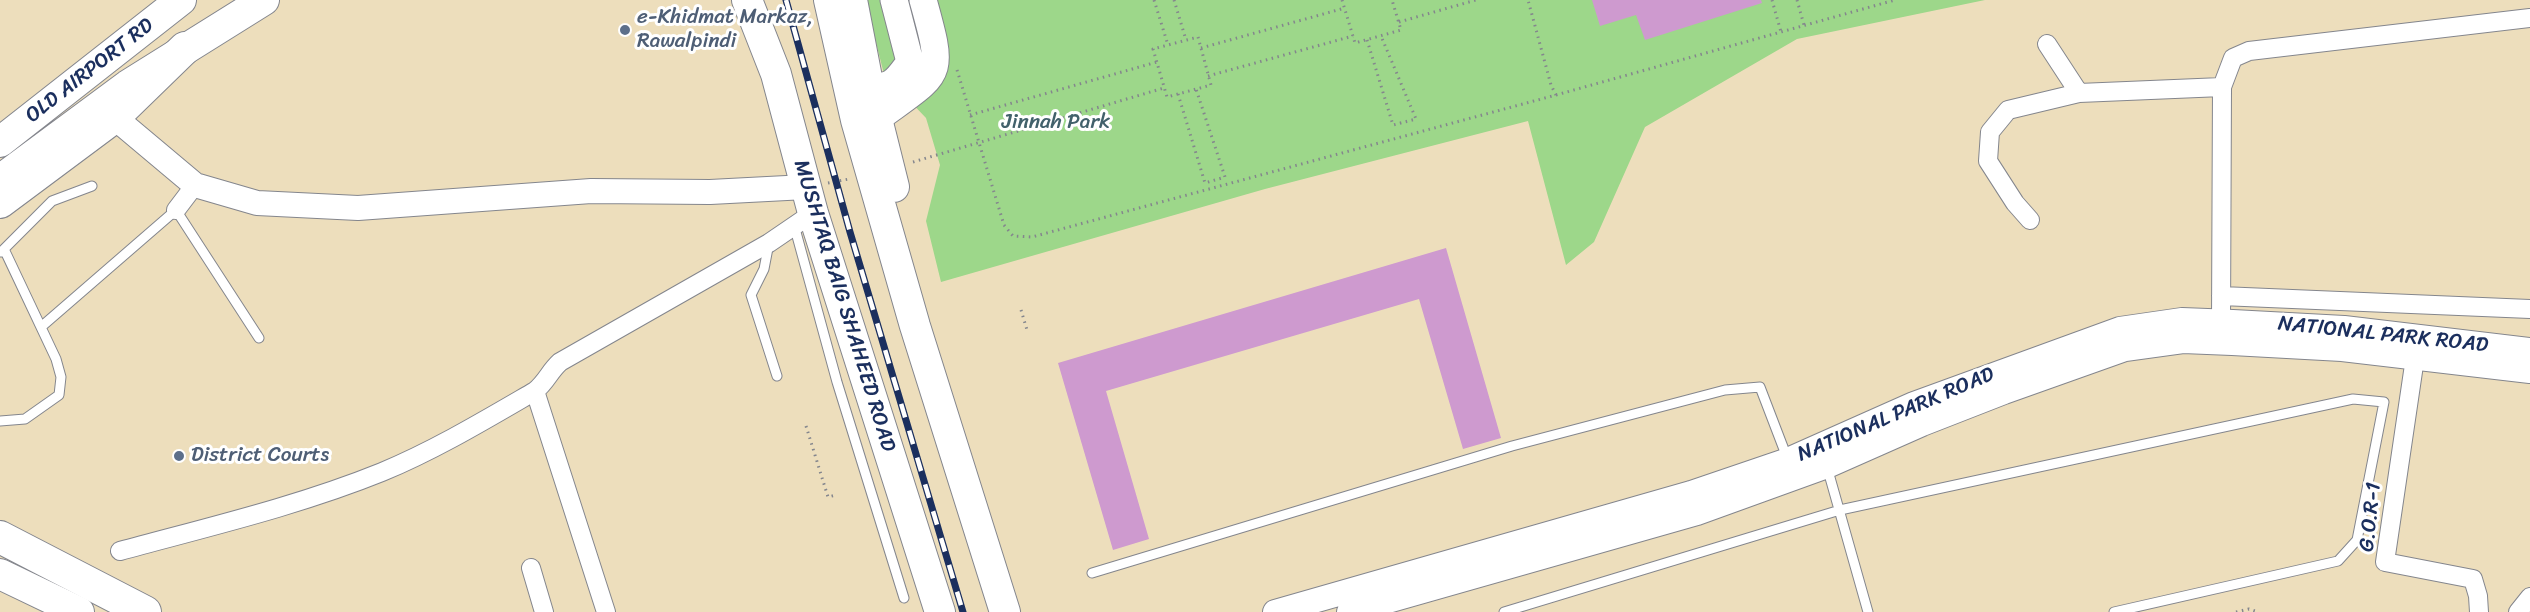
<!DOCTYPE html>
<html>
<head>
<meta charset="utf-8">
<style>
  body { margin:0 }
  canvas { display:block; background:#eddebc }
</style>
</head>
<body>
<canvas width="2530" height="612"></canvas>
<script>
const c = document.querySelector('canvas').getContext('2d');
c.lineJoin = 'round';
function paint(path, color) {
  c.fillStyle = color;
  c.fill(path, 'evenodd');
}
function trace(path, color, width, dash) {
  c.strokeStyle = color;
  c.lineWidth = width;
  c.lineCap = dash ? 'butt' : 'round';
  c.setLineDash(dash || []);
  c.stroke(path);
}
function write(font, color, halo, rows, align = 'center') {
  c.font = font + ' Sriracha,sans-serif';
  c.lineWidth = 6;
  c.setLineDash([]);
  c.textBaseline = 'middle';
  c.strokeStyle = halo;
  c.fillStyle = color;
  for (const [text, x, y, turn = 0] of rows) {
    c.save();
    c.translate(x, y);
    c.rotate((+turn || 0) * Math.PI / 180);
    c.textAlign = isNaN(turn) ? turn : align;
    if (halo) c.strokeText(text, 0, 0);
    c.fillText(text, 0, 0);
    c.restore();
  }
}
const green = new Path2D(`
  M865,0h1120l-188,39 -152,88 -51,115 -28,23 -38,-144 -263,68 -324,93 -15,-61 14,-56 -14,-47 -42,-44z`);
const building = new Path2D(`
  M1592,0h169l1,3 -117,37 -9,-25 -36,11z
  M1446,248l55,190 -38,11 -44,-150 -313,92 43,148 -36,11 -55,-187z`);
const path = new Path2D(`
  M1154,0l14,45
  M1174,0l12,40
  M1342,0l13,43 46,-13 -9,-30
  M1772,0l9,32
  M1797,0l7,25
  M1399,22l77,-22
  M1198,37l13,48 -44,12 -14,-48z
  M1367,40l26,85 23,-6 -35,-83
  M1201,48l144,-40
  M957,70l47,155 9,11 19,1 524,-142 -5,-10 -23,-85
  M1208,76l145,-40
  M1178,94l27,89 20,-6 -29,-88
  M1556,95l339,-95
  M970,115l187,-53
  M913,162l251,-74
  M828,183l21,-4
  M1021,310l6,20
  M806,426l22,71 8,-2
  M2236,612l13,-3 9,3`);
const service = new Path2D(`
  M794,225l43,157 67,216
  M769,243l-5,26 -13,26 26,81
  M1,252l51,-51 40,-15
  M41,327l135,-117 83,128
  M0,421l25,-2 34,-24 2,-18 -5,-18 -52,-110
  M1827,467l41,145
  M1092,573l420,-127 213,-56 35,-3 28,73
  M1504,612l336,-102 513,-111 31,3 -27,138 -19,21 -224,51`);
const minor = new Path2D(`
  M2047,44l32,49 143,-6
  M176,210l19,-25
  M2030,220l-15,-17 -27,-42 2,-29 18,-22 71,-17
  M2221,296l309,13
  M2221,321l1,-234 11,-29 16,-7 281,-33
  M2415,358l-30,204 88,17 5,17 1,16
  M535,391l71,221
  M120,551c88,-24 178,-45 262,-79 53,-22 103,-52 153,-81 12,-10 14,-19 25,-29l209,-119 44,-30
  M531,568l13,44
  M2518,612l12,-15`);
const tertiary = new Path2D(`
  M114,117l81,68 62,18 101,5 233,-17 119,1 96,-5
  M1275,612l416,-119 97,-33 126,-56 206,-75 62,-9 51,2 111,6 186,22
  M1349,612l348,-99 130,-47 95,-42 82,-32 121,-43 58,-8 49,2 110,6 188,22`);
const secondary = new Path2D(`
  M868,83c22,10 30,-5 42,-21l-16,-62
  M878,118c64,-47 67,-39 45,-118`);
const primary = new Path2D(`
  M747,0l29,74 37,139 127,399
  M829,0l27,120 59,206 90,286
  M852,0l16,83 26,104
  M0,142l181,-142
  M0,180l128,-95 136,-85
  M0,574l79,38`);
const trunk = new Path2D(`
  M0,202l114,-85 71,-69
  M0,537l145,75`);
const rail = new Path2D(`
  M786,0l64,232 113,380`);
const markers = [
  [625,30,6,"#5c6f8a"],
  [179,456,6,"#5c6f8a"]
];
const serviceNames = [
  ["e-Khidmat Markaz,",637,18],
  ["Rawalpindi",637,42],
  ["District Courts",191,456]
];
const streetNames = [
  ["OLD AIRPORT RD",90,71,-38],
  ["MUSHTAQ BAIG SHAHEED ROAD",844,306,73],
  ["NATIONAL PARK ROAD",2383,335,6],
  ["NATIONAL PARK ROAD",1896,415,-23],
  ["G.O.R-1",2371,517,-84]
];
const parkNames = [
  ["Jinnah Park",1056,123]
];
paint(green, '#9dd78a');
paint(building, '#ce9acf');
trace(service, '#84868d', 11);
trace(minor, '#84868d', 20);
trace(tertiary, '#84868d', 26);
trace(secondary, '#84868d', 29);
trace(primary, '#84868d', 32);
trace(trunk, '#84868d', 34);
trace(path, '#84868d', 3, [1.5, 4.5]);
trace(service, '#fff', 9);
trace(minor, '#fff', 18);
trace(tertiary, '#fff', 24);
trace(secondary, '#fff', 27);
trace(primary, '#fff', 30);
trace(trunk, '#fff', 32);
trace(rail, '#1b2f5e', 7);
trace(rail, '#fff', 4.5, [14]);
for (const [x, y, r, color] of markers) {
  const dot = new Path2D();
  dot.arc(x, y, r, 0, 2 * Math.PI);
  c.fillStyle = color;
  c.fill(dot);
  trace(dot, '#fff', 2);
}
write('21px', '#4e5e75', '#fff', serviceNames, 'left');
write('21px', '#1b2f5e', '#fff', streetNames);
write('21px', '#42616b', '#fff', parkNames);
</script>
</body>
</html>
